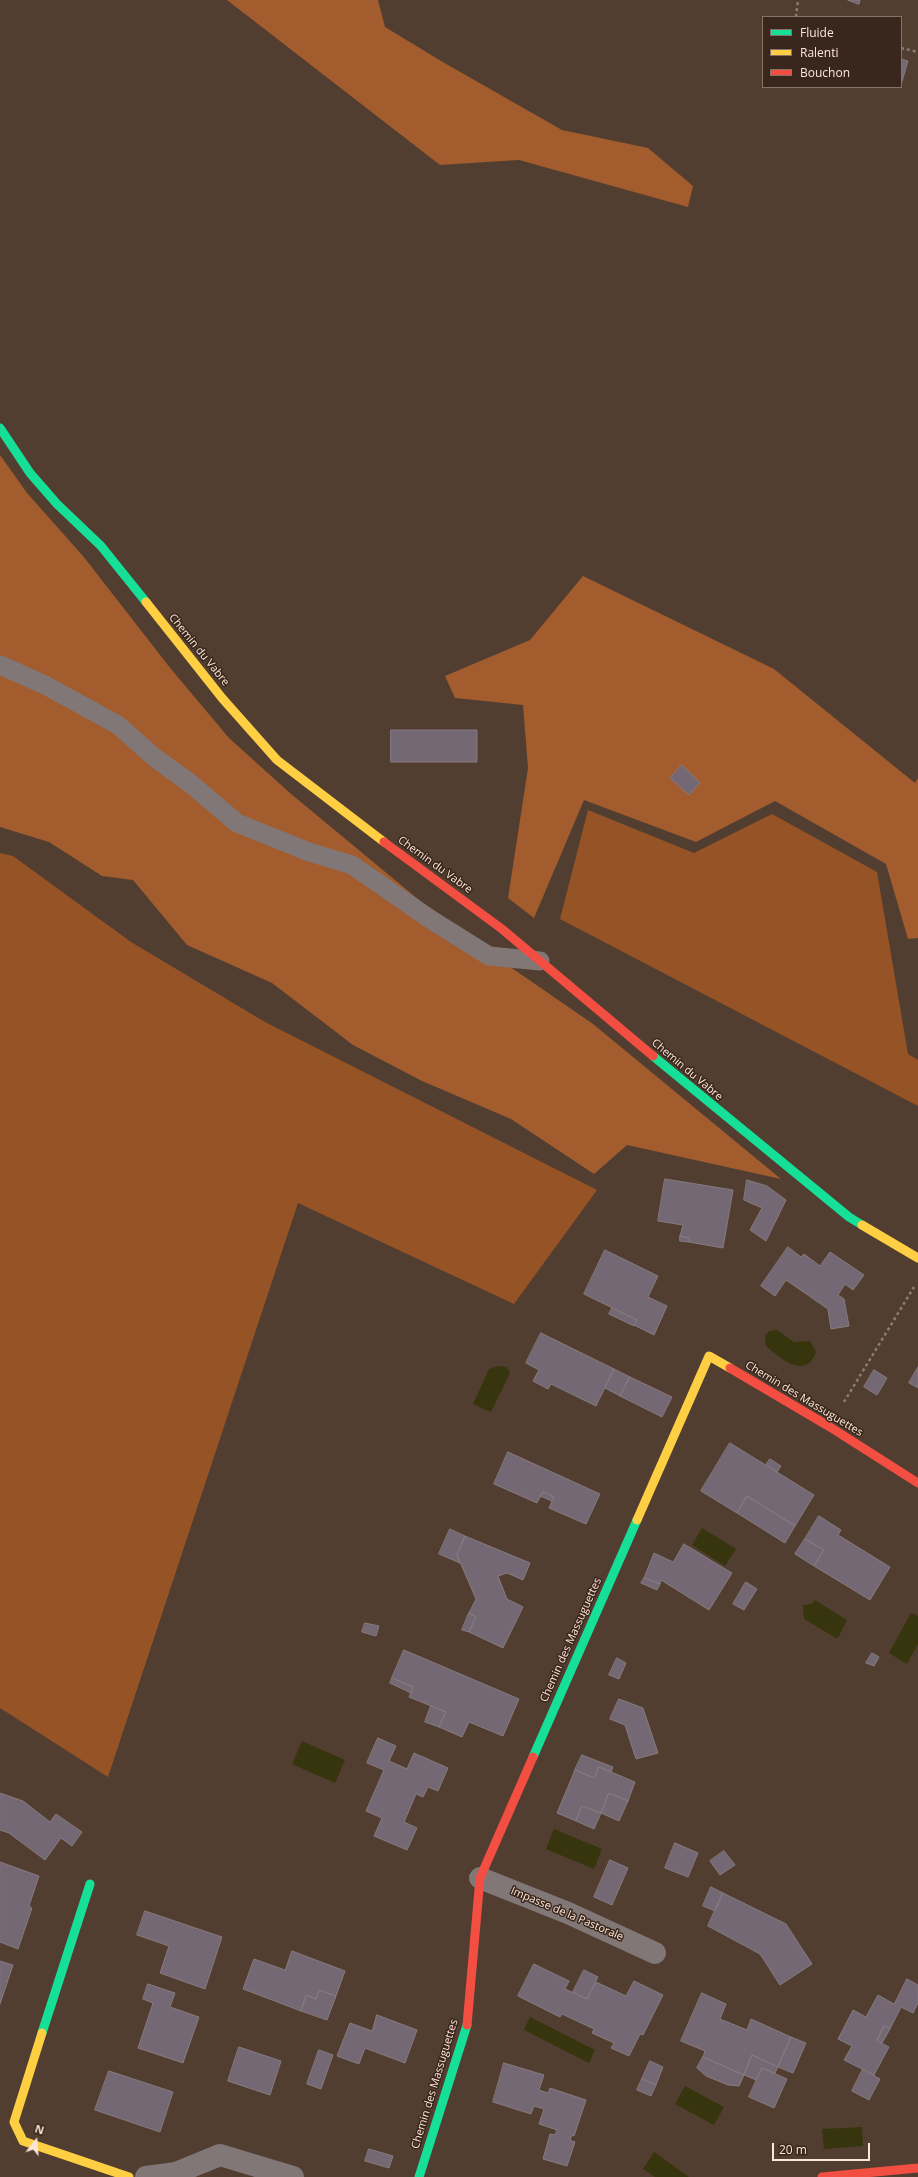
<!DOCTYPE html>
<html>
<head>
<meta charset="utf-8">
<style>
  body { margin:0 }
  #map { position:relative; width:918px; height:2177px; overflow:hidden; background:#523e30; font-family:"Open Sans",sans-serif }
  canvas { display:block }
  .legend { position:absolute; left:762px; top:16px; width:140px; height:72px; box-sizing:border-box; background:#39261c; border:1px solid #887267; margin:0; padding:5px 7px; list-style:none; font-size:12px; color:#fee5d7 }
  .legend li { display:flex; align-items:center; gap:8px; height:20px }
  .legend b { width:20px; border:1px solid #887267 }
  .north { position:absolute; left:16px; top:2121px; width:40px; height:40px; -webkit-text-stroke:3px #39261c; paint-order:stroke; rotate:17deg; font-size:11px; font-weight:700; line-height:16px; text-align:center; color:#fee5d7 }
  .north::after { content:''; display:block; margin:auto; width:14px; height:18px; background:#fee5d7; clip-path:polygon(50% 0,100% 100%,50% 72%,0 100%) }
  .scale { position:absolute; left:772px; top:2143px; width:98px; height:18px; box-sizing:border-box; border:2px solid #fee5d7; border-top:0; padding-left:5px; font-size:12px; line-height:14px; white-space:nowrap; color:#fee5d7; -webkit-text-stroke:3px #39261c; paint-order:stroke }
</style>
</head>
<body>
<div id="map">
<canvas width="918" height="2177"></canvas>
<ul class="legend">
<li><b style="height:5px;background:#16e098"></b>Fluide</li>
<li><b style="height:5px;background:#ffcf43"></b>Ralenti</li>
<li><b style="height:5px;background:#f24e42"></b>Bouchon</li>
</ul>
<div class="north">N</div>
<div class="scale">20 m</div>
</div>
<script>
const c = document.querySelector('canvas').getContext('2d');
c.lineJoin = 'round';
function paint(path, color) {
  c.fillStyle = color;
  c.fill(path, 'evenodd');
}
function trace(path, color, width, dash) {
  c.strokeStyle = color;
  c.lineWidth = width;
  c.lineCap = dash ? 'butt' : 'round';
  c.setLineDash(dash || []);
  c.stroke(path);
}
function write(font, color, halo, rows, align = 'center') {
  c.font = font + ' "Open Sans",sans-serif';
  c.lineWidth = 3;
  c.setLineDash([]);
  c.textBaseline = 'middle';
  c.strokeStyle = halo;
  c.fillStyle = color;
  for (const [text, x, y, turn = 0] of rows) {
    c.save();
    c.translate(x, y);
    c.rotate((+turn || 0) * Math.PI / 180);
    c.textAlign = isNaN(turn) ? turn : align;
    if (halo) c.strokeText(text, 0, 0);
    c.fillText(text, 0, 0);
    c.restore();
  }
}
const green = new Path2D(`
  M588,810l106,43 78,-39 105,58 31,182 10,6v46l-358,-187z
  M0,853l13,3 118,86 134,80 332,168 -83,114 -216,-101 -190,574 -108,-69z`);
const forest = new Path2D(`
  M227,0h151l7,27 56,34 121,69 86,18 45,38 -5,21 -169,-47 -79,5z
  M0,455l27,38 56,63 88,113 58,69 61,55 158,131 145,100 188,155 -154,-34 -33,29 -83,-55 -89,-38 -69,-36 -81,-62 -85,-38 -54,-65 -31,-4 -53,-34 -49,-15z
  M583,576l191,93 141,114 3,-5v160l-10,1 -22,-75 -111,-63 -79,41 -112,-42 -50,118 -26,-20 20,-130 -5,-63 -68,-7 -10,-22 85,-36z`);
const water = new Path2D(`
  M777,1330l17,12 16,-1 6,11c-10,29 -36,6 -50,-6l-1,-10 4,-5z
  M498,1366l9,1 3,6 -19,39 -18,-8 16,-35z
  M702,1528l34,21 -11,17 -33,-21z
  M815,1600l32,20 -9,18h-2l-32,-19 -1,-14 9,-1z
  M911,1613l7,3v28l-11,20 -18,-11z
  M302,1741l43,19 -10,23 -43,-19z
  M554,1829l48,20 -8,20 -48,-20z
  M530,2017l65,33 -6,13 -65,-33z
  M685,2086l39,21 -10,18 -39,-21z
  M862,2127l1,19 -39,3 -2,-20z
  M654,2152l35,25h-34l-12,-8z`);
const building = new Path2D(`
  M848,0h12l-1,4z
  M901,59l7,2 -7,24z
  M391,730h86v32h-86z
  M682,765l18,18 -11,12 -19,-17z
  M665,1179l68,11 -10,58 -34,-6 1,-4 -10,-2 3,-11 -25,-4z
  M747,1180l20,6 19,14 -20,41 -16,-11 12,-22 -18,-8z
  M680,1236l10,2 -1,4 -9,-1z
  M788,1247l13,10 3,-3 16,12 10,-14 34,23 -11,15 -8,-6 -7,11 6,4 5,27 -18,3 -3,-20 -42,-29 -11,16 -14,-10z
  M605,1250l53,26 -10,21 19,9 -13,29 -20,-10 3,-5 -53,-26z
  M612,1308l25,12 -3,6 -25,-12z
  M541,1333l73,36 -18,37 -45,-22 -3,5 -15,-8 6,-11 -13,-7z
  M918,1367v21l-9,-5z
  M614,1369l16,8 -10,19 -15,-8z
  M874,1370l13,8 -10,17 -13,-8z
  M630,1377l42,20 -10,20 -42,-21z
  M730,1443l84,52 -19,31 -48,-30 -10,17 -36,-22z
  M508,1452l92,42 -14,30 -37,-16 5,-11 -11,-5 -6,11 -43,-19z
  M770,1459l11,7 -4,6 -11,-7z
  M543,1492l11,5 -2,4 -12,-5z
  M747,1496l48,30 -10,17 -48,-30z
  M819,1516l22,14 -3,5 52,32 -20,33 -56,-34 10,-16 -19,-11z
  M450,1529l15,7 -8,19 3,8 -21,-9z
  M465,1536l65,27 -7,17 -16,-7 -9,3 9,23 16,8 -20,41 -34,-16 7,-15 -7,-4 7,-14 -19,-44z
  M805,1539l19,11 -10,16 -19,-12z
  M684,1544l48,29 -23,37 -48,-30 -1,4 -16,-6 10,-25 19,9z
  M644,1578l16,6 -3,6 -16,-7z
  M746,1582l11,7 -13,21 -11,-6z
  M469,1613l7,4 -7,15 -7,-2z
  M365,1623l14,3 -3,10 -14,-4z
  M404,1650l115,49 -16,37 -34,-14 -7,15 -23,-10 7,-15 -37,-15 4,-10 -21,-9z
  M872,1653l7,4 -5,9 -8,-3z
  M617,1658l9,5 -7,16 -10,-4z
  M392,1678l21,9 -2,6 -21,-10z
  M619,1699l24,9 15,45 -22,6 -11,-34 -15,-6z
  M431,1706l15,6 -7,15 -14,-5z
  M378,1738l18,8 -7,15 18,8 7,-16 34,15 -10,23 -10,-4 -5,10 -7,-3 -12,28 13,6 -10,22 -33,-14 8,-18 -16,-7 18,-41 -17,-7z
  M582,1755l31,12 -2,5 -12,-5 -5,11 -19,-8z
  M599,1767l36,15 -7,19 -19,-8 -8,20 -19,-7 -6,15 -19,-8 18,-43 19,8z
  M0,1793l23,8 27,21 6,-8 26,18 -10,14 -11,-8 -16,22 -36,-27 -9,-3z
  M609,1793l19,8 -9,20 -18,-8z
  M582,1806l19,7 -7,16 -18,-8z
  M675,1843l23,10 -10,24 -23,-9z
  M724,1851l11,14 -15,10 -10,-14z
  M610,1860l18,8 -16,37 -18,-8z
  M0,1862l39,14 -10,30 3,2 -14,41 -18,-7z
  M711,1887l12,6 -8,18 -12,-5z
  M723,1893l63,31 26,40 -32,21 -20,-31 -52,-28z
  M145,1911l77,26 -17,52 -45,-16 9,-27 -32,-11z
  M292,1951l53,20 -9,25 -17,-6 -3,9 -10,-4 -5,16 -58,-22 11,-30 31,11z
  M0,1961l13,4 -13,39z
  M534,1964l35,17 -4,8 22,10 9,-17 30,14 8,-15 29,14 -20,40 -3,-1 -11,22 -18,-8 3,-5 -22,-10 2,-4 -32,-15 -2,3 -42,-21z
  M584,1970l14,7 -11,22 -14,-7z
  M907,1979l11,6v18l-5,10 -12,-6 -11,22 -6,-3 -7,15 12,6 -15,28 -30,-15 8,-14 -14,-7 15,-29 13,7 12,-22 16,9z
  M148,1984l27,9 -5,14 29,10 -16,46 -45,-15 15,-45 -10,-4z
  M319,1990l17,6 -9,24 -26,-9 5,-16 10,4z
  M702,1993l24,11 -6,15 27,11 4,-11 40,18 -13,30 -26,-12 -8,20 -41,-18 2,-6 -24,-10z
  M377,2015l40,15 -12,33 -40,-15 -6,16 -22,-8 13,-33 22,8z
  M884,2026l6,3 -8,14 -5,-2z
  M791,2037l15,6 -13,30 -15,-6z
  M239,2047l42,14 -11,34 -42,-14z
  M319,2050l14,5 -12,34 -14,-5z
  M752,2055l26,12 -3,6 -13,-5 -6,12 -12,-5z
  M703,2057l41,18 -5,11 -11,-1 -22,-9 -9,-8z
  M650,2061l13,6 -7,18 -14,-6z
  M504,2063l40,12 -5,15 9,3 2,-5 36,12 -12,36 -2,-1 -2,5 5,2 -8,24 -24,-7 7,-25 5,1 2,-5 -18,-6 5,-15 -10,-3 -3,8 -38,-12z
  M762,2068l25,11 -13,29 -25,-11z
  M863,2069l17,10 -11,21 -17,-9z
  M109,2071l64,21 -13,40 -65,-22z
  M642,2079l14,6 -5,11 -14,-6z
  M369,2149l24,7 -4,12 -24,-7z`);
const path = new Path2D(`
  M796,17l2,-17
  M901,48l17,4
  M844,1402l70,-115`);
const lane = new Path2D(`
  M0,665l45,20 73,40 36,32 37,27 46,39 72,29 43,13 78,54 59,37 51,5`);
const street = new Path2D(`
  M480,1878l88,35 87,40
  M146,2177l30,-4 44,-18 73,22`);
const fast = new Path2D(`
  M0,428l30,45 27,31 44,42 45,56
  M653,1056l196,161 13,8
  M533,1757l104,-237
  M42,2033l48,-149
  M419,2177l48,-152`);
const slow = new Path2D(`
  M146,602l76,96 55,62 107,82
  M862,1225l56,33
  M637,1520l72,-164 21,12
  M42,2033l-28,89 9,19 106,36`);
const jam = new Path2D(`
  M384,842l118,87 151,127
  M730,1368l100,59 88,56
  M467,2025l13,-147 53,-121
  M822,2177l96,-9`);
const streetNames = [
  ["Chemin du Vabre",199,650,51],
  ["Chemin du Vabre",435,865,36],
  ["Chemin du Vabre",687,1070,40],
  ["Chemin des Massuguettes",804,1399,31],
  ["Chemin des Massuguettes",571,1640,-66],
  ["Impasse de la Pastorale",567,1914,23],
  ["Chemin des Massuguettes",435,2084,-73]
];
paint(green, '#955326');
paint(forest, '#a25c2d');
paint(water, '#36350d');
paint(building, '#756875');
trace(building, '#857b7e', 1);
trace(path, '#887c79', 2.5, [3, 3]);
trace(lane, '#817777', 19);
trace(street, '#817777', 22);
trace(fast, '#16e098', 9);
trace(slow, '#ffcf43', 9);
trace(jam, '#f24e42', 9);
write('11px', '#fee5d7', '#39261c', streetNames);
</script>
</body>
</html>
